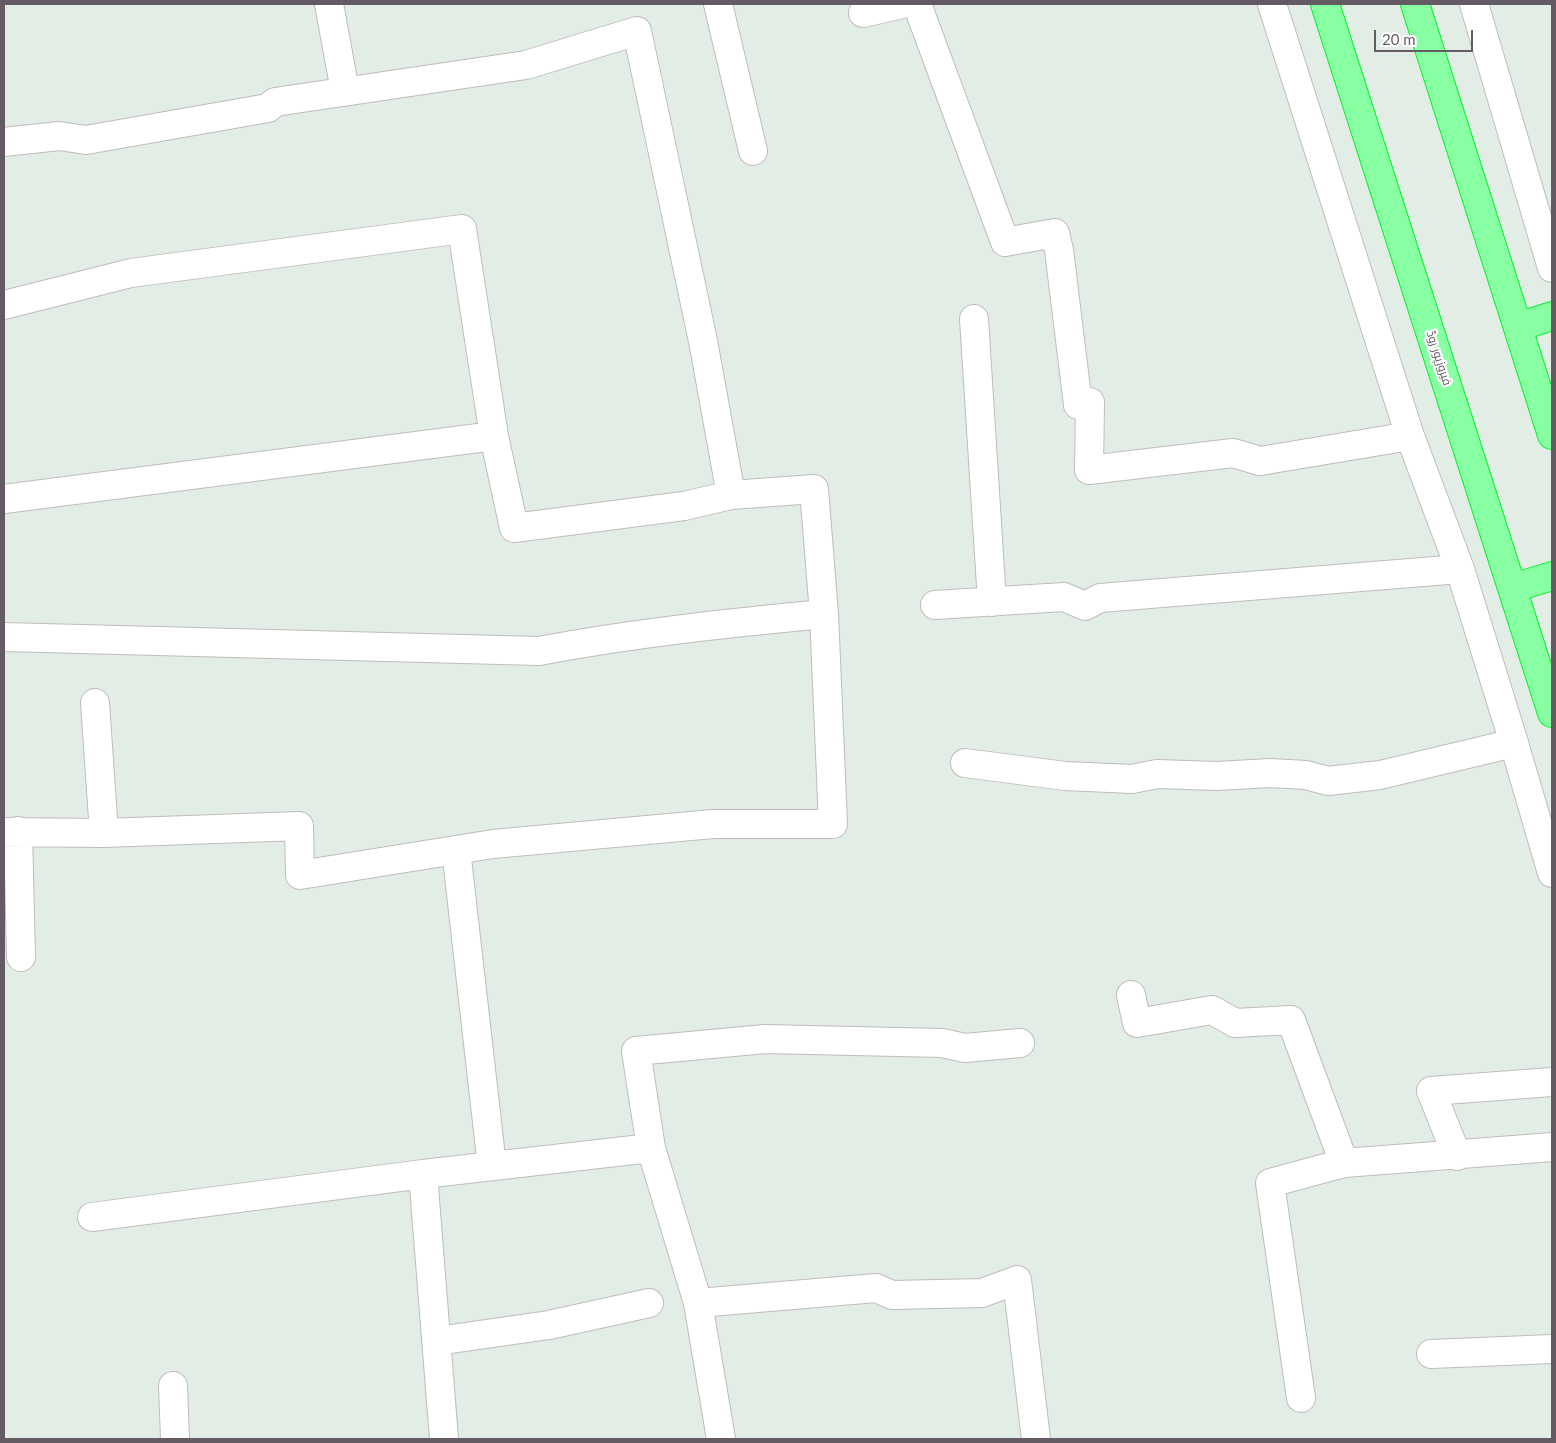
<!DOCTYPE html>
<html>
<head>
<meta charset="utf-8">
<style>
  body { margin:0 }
  #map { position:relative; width:1556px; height:1443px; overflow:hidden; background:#e2eee5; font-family:Lato,sans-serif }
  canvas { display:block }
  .frame { position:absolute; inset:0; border:5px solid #645a63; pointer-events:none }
  .scale { position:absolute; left:1374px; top:30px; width:99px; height:22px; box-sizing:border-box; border:2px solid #645a63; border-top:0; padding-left:6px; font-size:15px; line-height:18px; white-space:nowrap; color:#645a63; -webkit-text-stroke:4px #fff; paint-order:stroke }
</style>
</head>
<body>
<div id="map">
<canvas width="1556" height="1443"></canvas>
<div class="frame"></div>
<div class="scale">20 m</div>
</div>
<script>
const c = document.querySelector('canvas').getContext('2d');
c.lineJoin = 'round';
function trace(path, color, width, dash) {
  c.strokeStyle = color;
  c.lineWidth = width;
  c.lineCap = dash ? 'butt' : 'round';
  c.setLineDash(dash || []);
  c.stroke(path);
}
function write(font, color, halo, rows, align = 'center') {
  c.font = font + ' Lato,Cairo,sans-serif';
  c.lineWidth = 4.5;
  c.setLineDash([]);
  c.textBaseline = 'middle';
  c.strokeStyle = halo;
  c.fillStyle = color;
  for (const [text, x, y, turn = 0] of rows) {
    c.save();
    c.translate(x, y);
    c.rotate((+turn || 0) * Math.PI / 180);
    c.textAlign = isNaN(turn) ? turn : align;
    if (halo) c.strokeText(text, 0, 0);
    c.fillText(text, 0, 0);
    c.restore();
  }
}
const minor = new Path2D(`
  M329,4l16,87
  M718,4l35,147
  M917,4l88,238 50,-9 4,17 19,155 12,-3 -1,68 144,-17 27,8 150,-25
  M1272,4l138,432 50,133 54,174 38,130
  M1474,4l78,264
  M863,13l39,-9
  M4,142l55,-6 27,4 182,-32 7,-6 251,-37 111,-34 66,310 28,154 83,-6 10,125c-95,9 -190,19 -285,37l-535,-14
  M4,305l127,-32 331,-44 32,207 20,92 170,-22 47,-11
  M974,319l18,283
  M4,499l490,-63
  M935,605l129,-8 21,9 15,-8 360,-29
  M95,703l9,130
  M965,763l100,13 67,3 25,-5 60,2 53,-3 36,2 22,6 52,-6 134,-32
  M18,831l3,126
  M4,832l100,1 195,-7 1,49 193,-31 220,-20h120l-9,-210
  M456,850l36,316
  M1131,995l6,28 75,-13 23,13 56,-3 53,143
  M1020,1043l-55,5 -23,-5 -177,-4 -129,12 15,97 47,155 178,-15 16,7 90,-2 35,-13 19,159
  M1457,1156l-26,-65 121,-9
  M92,1217l331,-43
  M698,1303l23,136
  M437,1341l112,-16 100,-22
  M1431,1354l121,-5
  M173,1386l2,53
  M1301,1398l-31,-215 74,-20 208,-16
  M444,1439l-21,-265 228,-26`);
const highway = new Path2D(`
  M1325,4l227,709
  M1415,4l137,431
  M1518,327l34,-11
  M1513,588l39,-12`);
const streetNames = [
  ["فیروزپور روڈ",1439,358,72]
];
trace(minor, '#c2bac1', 30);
trace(highway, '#00f027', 30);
trace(minor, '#fff', 28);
trace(highway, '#88ffa2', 28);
write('12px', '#645a63', '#fff', streetNames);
</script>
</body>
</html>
